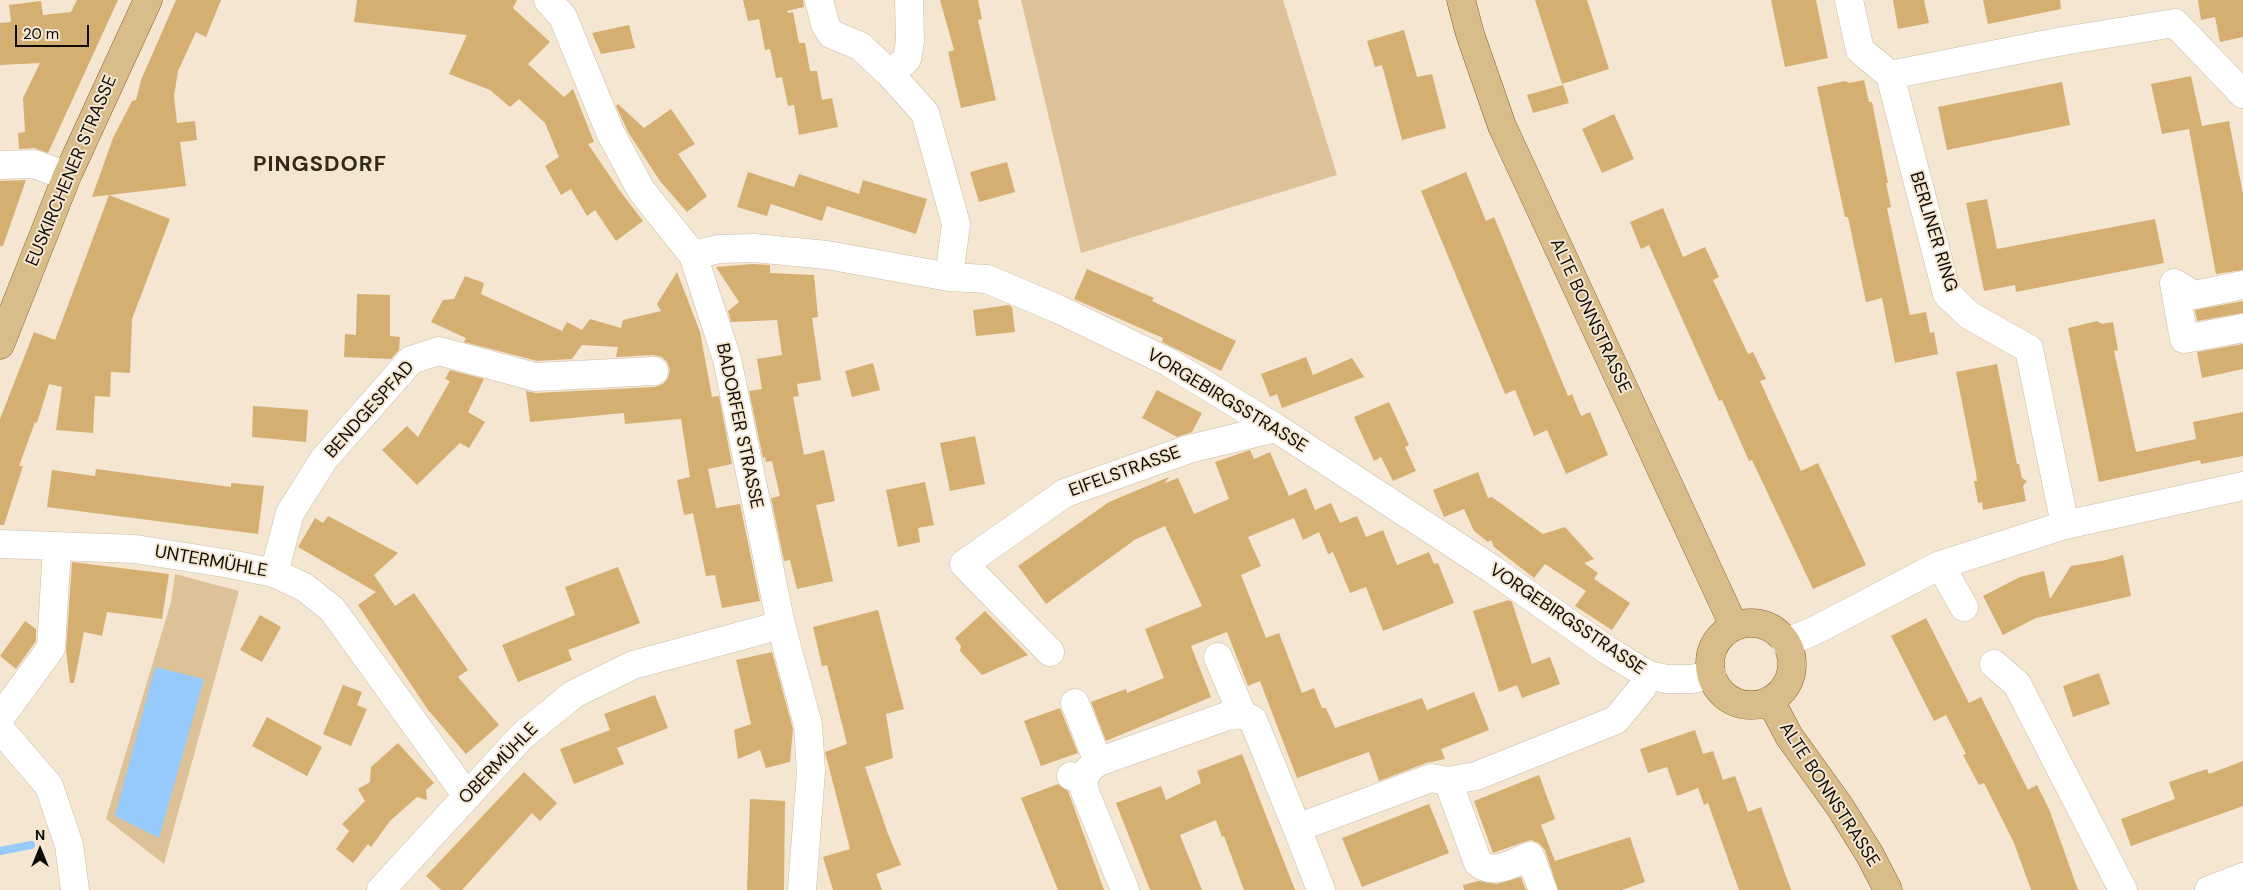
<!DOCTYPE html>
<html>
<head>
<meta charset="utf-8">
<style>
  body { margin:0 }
  #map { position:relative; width:2243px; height:890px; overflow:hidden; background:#f4e6d1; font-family:"DM Sans",sans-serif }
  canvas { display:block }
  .north { position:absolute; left:15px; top:825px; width:50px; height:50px; -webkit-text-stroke:4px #f4e6d1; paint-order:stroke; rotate:0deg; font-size:14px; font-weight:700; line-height:20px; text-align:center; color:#0f0b05 }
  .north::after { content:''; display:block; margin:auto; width:18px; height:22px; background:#0f0b05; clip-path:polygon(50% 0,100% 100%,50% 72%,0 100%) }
  .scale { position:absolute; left:15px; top:25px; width:74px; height:22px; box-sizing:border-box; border:2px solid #0f0b05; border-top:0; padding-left:6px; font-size:15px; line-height:18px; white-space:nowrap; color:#0f0b05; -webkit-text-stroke:4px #f4e6d1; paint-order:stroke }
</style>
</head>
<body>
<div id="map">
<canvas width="2243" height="890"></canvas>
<div class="north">N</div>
<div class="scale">20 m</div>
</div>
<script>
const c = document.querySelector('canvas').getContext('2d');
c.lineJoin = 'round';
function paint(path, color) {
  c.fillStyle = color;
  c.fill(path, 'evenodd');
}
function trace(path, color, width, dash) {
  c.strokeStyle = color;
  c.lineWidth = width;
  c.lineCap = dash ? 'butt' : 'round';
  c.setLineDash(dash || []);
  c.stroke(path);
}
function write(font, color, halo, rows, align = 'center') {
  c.font = font + ' "DM Sans",sans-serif';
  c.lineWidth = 4;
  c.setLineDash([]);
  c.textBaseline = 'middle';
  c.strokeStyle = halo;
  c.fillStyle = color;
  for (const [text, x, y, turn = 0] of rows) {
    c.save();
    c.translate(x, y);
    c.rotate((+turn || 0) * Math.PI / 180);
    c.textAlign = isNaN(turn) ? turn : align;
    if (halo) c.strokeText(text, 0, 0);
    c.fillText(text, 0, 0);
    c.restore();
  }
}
const green = new Path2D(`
  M1021,0h262l54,175 -256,78z
  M175,574l64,17 -75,273 -58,-45 65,-217z`);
const water = new Path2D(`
  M155,667l49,12 -45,159 -44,-22z`);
const stream = new Path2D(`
  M0,851l31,-6`);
const building = new Path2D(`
  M77,0h41l-70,153 -14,-5 -15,1 -1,-16 7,-1 -2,-34 17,-35 -40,2v-42l11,-1 -2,-17 32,-4 2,14 28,-3z
  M176,0h45l-15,37 -10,-5 -18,39 -4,25 3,27 18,-2 2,19 -17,2 6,44 -94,11 21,-59 19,-37 4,-1 5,-20z
  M357,0h160l-4,8 37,34 -22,22 36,33 9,-8 21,53 -6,2 32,47 23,30 -27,20 -21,-31 -8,6 -16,-27 -10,6 -16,-29 14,-9 -14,-34 -26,-24 -9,8 -20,-17 -41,-16 18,-39 -113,-13z
  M743,0h60l1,7 -17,4 1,2 5,-1 6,31h6l5,28h7l5,29 10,-2 6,29 -39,8 -5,-30 -6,1 -6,-29 -6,1 -6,-29 -5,1 -6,-31 -11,2z
  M940,0h38l4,19 -4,1 18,80 -35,8 -13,-56 6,-2z
  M1535,0h52l22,69 -47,15z
  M1771,0h45l12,58 -43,9z
  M1893,0h31l5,23 -31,6z
  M1983,0h77l1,9 -73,15z
  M2198,0h45v37l-23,5 -5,-25 -14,3z
  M629,25l6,23 -34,6 -9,-21z
  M1404,30l13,47 15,-3 14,54 -44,12 -20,-75 -7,2 -8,-26z
  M2191,76l11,50 27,-5 14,73v76l-27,4 -27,-145 -27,5 -11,-50z
  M1864,80l5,22h3l16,81h-2l5,24 -4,1 23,107 16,-3 4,21 4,-1 4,22 -43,9 -13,-65 -16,4 -18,-85h-3l-28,-130 28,-6 4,2z
  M2062,82l8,43 -123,25 -9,-43z
  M1563,85l6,18 -36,10 -6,-18z
  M618,104l26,24 27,-19 24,35 -17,10 29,42 -20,16 -27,-31 -32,-49 -12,-26z
  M1614,114l20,45 -32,14 -20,-44z
  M1007,162l8,30 -36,10 -9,-30z
  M748,172l46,15 5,-13 60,20 4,-14 64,19 -11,35 -89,-28 -5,15 -51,-17 -4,12 -30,-9z
  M1466,172l20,49 8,-4 74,179 4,-2 9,22 9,-4 18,43 -42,19 -19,-44 -13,6 -19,-46 -10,4 -84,-203z
  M26,180l-23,66h-3v-65z
  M109,195l61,24 -38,100 -2,54 -19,-1 -1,25 -15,-1 -2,37 -37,-3 6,-43 -13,-3 -12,39 -2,-1 -16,44h4l-19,59h-4v-106l34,-87 21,8z
  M1987,199l10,50 158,-30 9,44 -148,29 -1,-7 -31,6 -18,-88z
  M1663,208l20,49 22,-10 14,30 -6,3 35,74 5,-2 13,27 -6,2 41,90 17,-8 48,102 -53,24 -61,-129 -3,1 -27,-61 -3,1 -70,-156 -8,4 -11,-27z
  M753,264l17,1v8l44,2 4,42 -6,1 9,62 -24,4 2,12 -6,1 11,58 20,-5 11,51 -19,4 17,76 -36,8 -7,-29 -6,1 -13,-63 9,-2 -8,-35 -6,1 -1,-5 -2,1 -14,-67 13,-2 -5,-30 25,-4 -5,-35 -46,2 -3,-11 11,-9 -23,-35z
  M1087,269l67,29 -2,3 84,40 -15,30 -59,-29 1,-4 -89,-39z
  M677,272l23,60 12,65 7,-1 13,68 -24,5 8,39 24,-4 20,97 -38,7 -7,-33 -9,1 -13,-63 -9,2 -7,-35 13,-3 -9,-58 -56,5 -1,-11 -94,9 -4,-31 10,2 119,-6 8,-3 5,-6 2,-8 -3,-8 -5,-5 -9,-2 -37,2 2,-10 -36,-2 -10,14 -35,2 -73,-19 2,-4 -35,-16 12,-22 11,-1 11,-23 19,7 -3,11 81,37 5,-9 15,8 8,-11 31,9 2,-8 38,-9 -4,-7z
  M357,294l33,1v41l10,1 -1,13 -8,9 -47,-2 1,-23 11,1z
  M2243,301v12l-46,8 -2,-11z
  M1009,305l3,2 3,25 -39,4 -3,-26z
  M2097,321l5,3 11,-2 5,28 -4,1 22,101 60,-13 -3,-17 50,-10v44l-42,8 -1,-4 -101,22 -31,-154z
  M2243,344v25l-41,9 -5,-26z
  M1306,357l7,18 39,-17 12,19 -82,31 -5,-14 -7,3 -9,-23z
  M873,363l7,27 -28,7 -7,-26z
  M1997,364l20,100h2l3,14 5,3 -4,5 3,15 -43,9 -1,-8 -4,1 -4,-22h3l-1,-8 -20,-101z
  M450,370l34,9 -16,33 17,10 -16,26 -9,-5 -43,42 -35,-35 25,-24 11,11 32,-56 -5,-2z
  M1157,390l45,23 -10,19 -15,5 -35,-19z
  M1389,402l20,43 -4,2 11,24 -23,10 -12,-24 -7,4 -20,-44z
  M253,406l55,4 -2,32 -54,-5z
  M975,436l10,48 -35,7 -10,-48z
  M1250,450l4,9 16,-7 19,44 17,-8 9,22 16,-7 9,20 17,-7 9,21 17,-7 14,35 32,-13 5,12 4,-1 16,40 -71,28 -17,-44 -16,6 -17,-41 -5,2 -9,-22 -16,8 -9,-22 -46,19 13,29 -20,9 25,63 13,-5 23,60 12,-5 8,20h4l9,20 87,-30 5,12 47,-18 15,38 -48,19 4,10 -19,4 -47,18 -10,-29 -72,26 -37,-97 -12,5 -21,-54 -36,14 20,51 -105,44 -15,-39 35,-13 1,4 37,-15 -19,-49 57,-23 -37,-80 -29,13 -90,65 -28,-38 91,-64 60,-25 -4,6 13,-5 16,36 35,-15 -14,-37z
  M96,469l135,18v-4l33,3 -6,48 -211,-27 5,-37 43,6z
  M1478,472l10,26 4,-1 51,37 22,-7 29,32 -10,4 14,10 -4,6 36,24 -18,27 -37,-24 11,-15 -41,-27 -11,14 -40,-31 -3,-7 -3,2 -14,-11 -10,-22 -20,8 -11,-27z
  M925,482l9,43 -16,3 2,14 -22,5 -12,-57z
  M328,516l70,37 -24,22 21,31 19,-13 54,77 -10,7 41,48 -33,29 -38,-44 -70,-105 18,-13 -78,-45 17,-29 8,5z
  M2123,555l8,41 -95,22 -33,17 -20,-39 37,-19 24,-6 6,28 21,-33 35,-6z
  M72,562l97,12 -7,45 -55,-7 -5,24 -18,-4 -10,51h-4l-4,-33z
  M618,567l22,56 -72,27 4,10 -54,22 -16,-37 73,-30 -10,-28z
  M1509,600l3,2 20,62 18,-7 10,27 -38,14 -5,-13 -18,7 -26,-81z
  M878,610l26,99 -18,5 7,44 -28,9 23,67 13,31 -25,9 6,16h-49l-10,-33 27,-8 -25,-97 22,-8 -20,-79 -5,1 -9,-39z
  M985,611l43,44 -46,20 -22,-24 1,-5 -6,-8z
  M260,615l21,12 -19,35 -22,-12z
  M1926,618l43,85 12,-6 47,93 9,-5 12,24 29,81h-47l-17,-47 -30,-60 -5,2 -16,-30 3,-1 -20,-39 -12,6 -43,-85z
  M25,621l11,8v12l-20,28 -16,-13z
  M772,652l21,77 -3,33 -24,6 -6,-18 -22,9 -4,-29 17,-6 -15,-64z
  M2099,673l11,31 -37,13 -10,-31z
  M343,685l19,7 -5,13 10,4 -16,37 -28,-12z
  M655,695l13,33 -51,20 7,16 -50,20 -14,-35 50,-19 -6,-16z
  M1060,708l18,45 -37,13 -17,-45z
  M267,717l55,30 -15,29 -55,-30z
  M1695,730l8,24 10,-3 10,29 12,-4 13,36 13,-5 30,83h-52l-31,-87 -4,2 -6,-17 -21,8 -10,-29 -19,6 -8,-24z
  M398,743l36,40 -8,7 1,10 -10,-3 -27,24 -19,26 -3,-3 -15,19 -17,-14 13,-18 -7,-7 23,-23 -7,-12 12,-7 1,-15z
  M1242,754l53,136h-51l-20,-54 -2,1 -6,-17 -36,15 22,55h-52l-34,-87 45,-17 5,14 35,-17 -4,-12z
  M2243,761v45l-112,40 -10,-27 54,-20 -6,-17 38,-13 2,5z
  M524,772l33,31 -17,18 -8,-8 -70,77h-21l-15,-14z
  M1539,775l16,44 -14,6 14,36 75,-24 15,45 -23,8h-64l-13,-40 -6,-7 -8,-3 -7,2 -31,11 -19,-52z
  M1058,784l10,7 36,99h-46l-37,-92z
  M750,799l35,2 -1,89h-37z
  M1429,804l20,49 -87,34 -20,-49z
  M1521,877l5,13h-62l-1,-5 15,-4 19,3z`);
const minor = new Path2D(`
  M548,0l15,17 47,115 31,58 52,65 34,104 54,266 27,100 3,46 -9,119
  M819,0l6,24 6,10 29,12 30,28 35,39 31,111 -7,53
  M1849,0l11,50 30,25 57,219 22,21 60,34 36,176
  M890,74l17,-15 3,-18 -1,-41
  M1890,75l173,-34 112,-18 68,71
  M0,165l34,-1 33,12
  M693,255l26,-6 35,-1 73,7 122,22 38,2 71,30 110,53 108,66 216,141 115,81 41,25 19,4h24l21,-4
  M2174,283l10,56 59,-11
  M2174,283l20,12 49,-10
  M0,544l135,5 95,15 44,9 30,14 28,22 135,187
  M1940,565l24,42
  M274,573l16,-60 34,-54 87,-99 28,-9 96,26 119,-6
  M1785,643l31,-13 124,-65 125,-40 178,-39
  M1050,652l-86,-88 101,-71 124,-44 87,-21
  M1218,657l24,57
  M1994,664l23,20 106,206
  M1075,703l23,59
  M0,718l51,-70 6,-101
  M0,729l49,57 20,59 6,45
  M1071,776l12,4 6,-11 9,-7 129,-46 15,-2 11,6 44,108 134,-50 17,3 28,-5 140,-56 26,-32 6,-13
  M1083,780l2,12 40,98
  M1448,781l30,82c16,13 35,0 52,-7l13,34
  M1297,828l24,62
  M381,890l141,-154 52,-42 59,-29 148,-40
  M2209,890l34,-13`);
const major = new Path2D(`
  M1461,0l9,34 32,92 232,500
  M0,345l67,-169 81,-176
  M1710 664a41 41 0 1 1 82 0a41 41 0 1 1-82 0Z
  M1770,700l19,36 51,71 30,48 18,35`);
const streetNames = [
  ["EUSKIRCHENER STRASSE",72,171,-67],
  ["BERLINER RING",1933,232,73],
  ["ALTE BONNSTRASSE",1590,316,65],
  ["VORGEBIRGSSTRASSE",1227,401,31],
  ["BENDGESPFAD",370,410,-48],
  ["BADORFER STRASSE",739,426,78],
  ["EIFELSTRASSE",1125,472,-20],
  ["UNTERMÜHLE",211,562,10],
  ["VORGEBIRGSSTRASSE",1567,620,34],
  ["OBERMÜHLE",499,764,-46],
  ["ALTE BONNSTRASSE",1829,795,57]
];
const districtNames = [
  ["PINGSDORF",320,165]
];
paint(green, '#ddc298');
paint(water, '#96cafd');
trace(stream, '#96cafd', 8);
paint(building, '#d5af72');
trace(minor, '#cabda9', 29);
trace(major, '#816129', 29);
trace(minor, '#fff', 28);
trace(major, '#d8bc8a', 28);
write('18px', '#0f0b05', '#f4e6d1', streetNames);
c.letterSpacing = '1px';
write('bold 22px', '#332919', '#f4e6d1', districtNames);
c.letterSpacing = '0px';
</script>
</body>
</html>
